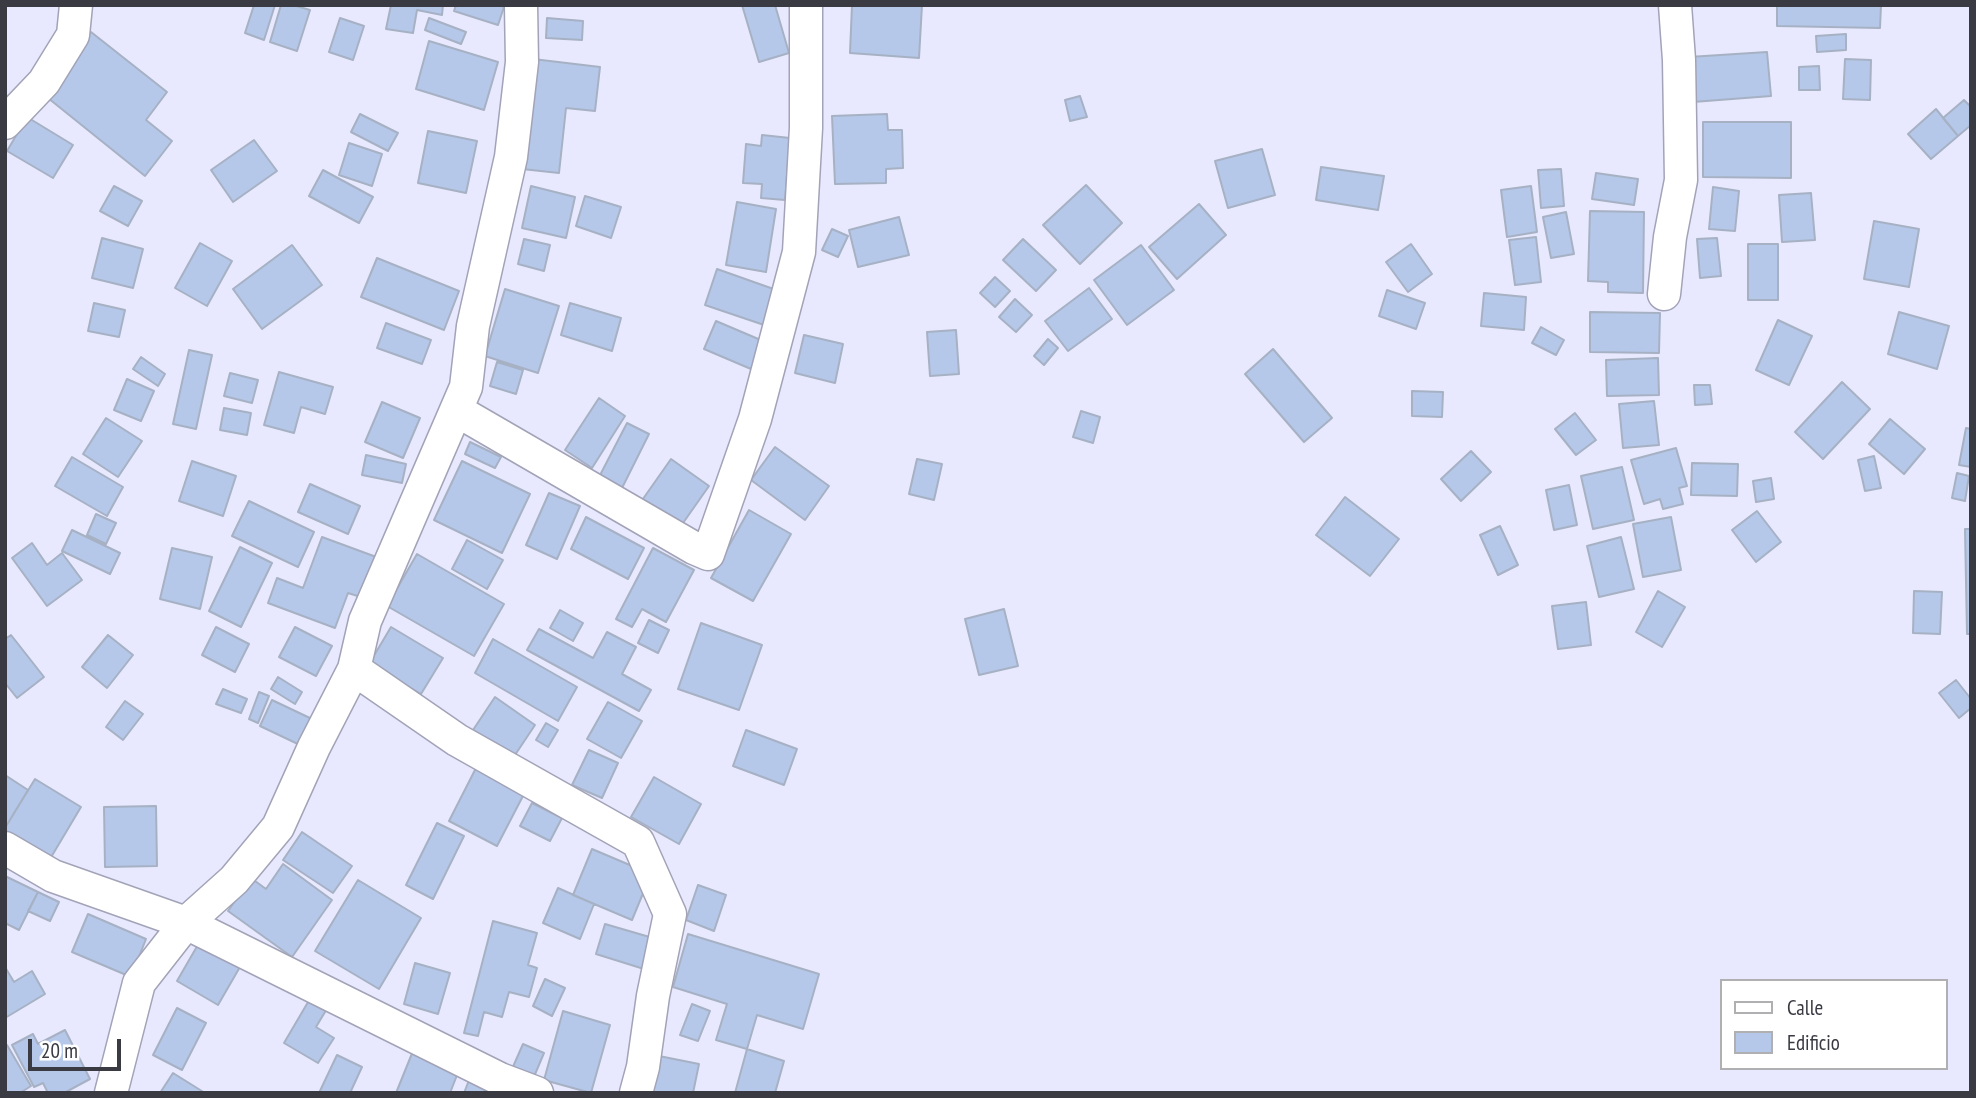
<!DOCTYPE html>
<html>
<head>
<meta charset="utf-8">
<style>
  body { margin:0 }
  #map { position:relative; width:1976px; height:1098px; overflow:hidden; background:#e8e9ff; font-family:"PT Sans Narrow",sans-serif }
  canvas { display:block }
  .frame { position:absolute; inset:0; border:7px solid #393a42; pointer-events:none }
  .legend { position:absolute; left:1720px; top:979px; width:228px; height:91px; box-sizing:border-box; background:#fff; border:2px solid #b0b0b3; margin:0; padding:9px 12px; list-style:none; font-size:21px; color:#393a42 }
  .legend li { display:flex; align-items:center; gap:14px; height:35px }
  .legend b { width:35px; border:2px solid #b0b0b3 }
  .scale { position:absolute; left:28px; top:1039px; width:93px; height:32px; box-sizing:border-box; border:4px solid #393a42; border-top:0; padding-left:9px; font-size:21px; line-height:24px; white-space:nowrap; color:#393a42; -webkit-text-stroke:5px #fff; paint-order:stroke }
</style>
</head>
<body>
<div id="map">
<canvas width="1976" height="1098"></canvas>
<div class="frame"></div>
<ul class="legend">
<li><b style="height:9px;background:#fff"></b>Calle</li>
<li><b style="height:19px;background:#b5c8e9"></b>Edificio</li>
</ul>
<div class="scale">20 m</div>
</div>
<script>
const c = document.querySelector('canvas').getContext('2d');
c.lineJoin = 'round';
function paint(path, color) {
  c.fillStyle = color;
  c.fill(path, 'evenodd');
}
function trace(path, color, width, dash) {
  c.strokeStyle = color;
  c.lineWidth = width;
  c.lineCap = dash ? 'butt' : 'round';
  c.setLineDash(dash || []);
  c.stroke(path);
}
const building = new Path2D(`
  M254,5h21l-11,35 -19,-7z
  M281,5h12l17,5 -13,41 -27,-9z
  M391,5h52l-1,10 -25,-5 -4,23 -27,-4z
  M456,5h44l4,2 -6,18 -44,-14z
  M742,5h33l14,48 -30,9z
  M852,5h70l-3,53 -69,-5z
  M1777,5h104l-1,23 -103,-2z
  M340,18l24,8 -11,34 -24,-8z
  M429,18l37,14 -5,12 -36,-14z
  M547,18l36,3 -1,19 -36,-2z
  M91,32l76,60 -21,28 26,21 -27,35 -102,-82z
  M1846,34v16l-29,2 -1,-16z
  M429,41l69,21 -14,48 -68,-21z
  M1767,52l4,44 -78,6 -4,-45z
  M533,59l67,8 -5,44 -29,-3 -7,65 -37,-4z
  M1845,59l26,1 -1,40 -27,-1z
  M1819,66l1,24h-21v-23z
  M1080,96l7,21 -17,4 -5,-21z
  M1964,100l7,7v18l-13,11 -15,-18z
  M1936,109l22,27 -27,23 -23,-25z
  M360,114l38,19 -10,18 -37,-19z
  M887,114l1,16h14l1,38 -17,1v14l-51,1 -3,-68z
  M27,117l46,28 -20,33 -46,-27z
  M1703,122h88v56l-88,-1z
  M428,131l49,10 -11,52 -48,-10z
  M762,135l28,3 -5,62 -24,-2 1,-14 -19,-1 3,-39 15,2z
  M254,140l23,31 -44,31 -22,-32z
  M349,143l33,11 -10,32 -33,-11z
  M1262,149l13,46 -47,13 -13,-47z
  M1321,167l63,9 -6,34 -62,-10z
  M1561,169l3,37 -23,2 -3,-38z
  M323,170l50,27 -14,26 -50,-27z
  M1596,173l42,6 -4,26 -42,-6z
  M1086,185l36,38 -42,41 -37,-39z
  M114,186l28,15 -14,25 -28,-15z
  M531,186l44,11 -9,41 -44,-10z
  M1531,186l6,46 -30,5 -6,-47z
  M1713,187l26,4 -4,40 -26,-2z
  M1811,193l4,47 -33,2 -3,-47z
  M585,196l36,11 -10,31 -35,-12z
  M737,202l39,7 -10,63 -40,-7z
  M1199,204l27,31 -49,44 -28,-32z
  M1590,211l54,1 -1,81 -35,-1v-10l-20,-1z
  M1566,212l8,42 -23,4 -8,-41z
  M899,217l10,38 -51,12 -9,-37z
  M1874,221l45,8 -10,58 -45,-8z
  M832,229l16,7 -10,21 -16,-7z
  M1536,237l5,45 -26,3 -6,-45z
  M102,238l41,11 -10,39 -41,-10z
  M1717,238l4,38 -21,2 -3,-39z
  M524,239l26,6 -6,26 -26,-7z
  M1023,239l33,31 -20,21 -33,-31z
  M200,243l32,18 -25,45 -32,-18z
  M1411,244l21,30 -24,18 -22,-30z
  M1748,244h30v56h-30z
  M292,245l30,40 -60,44 -29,-40z
  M1141,245l33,45 -47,35 -33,-45z
  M377,258l82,33 -15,39 -83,-33z
  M717,269l65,23 -12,35 -65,-22z
  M995,277l15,14 -15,16 -15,-14z
  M1089,288l23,31 -44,32 -23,-30z
  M505,289l54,17 -21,67 -53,-17z
  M1387,290l38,13 -9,26 -37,-13z
  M1484,293l42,4 -2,33 -43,-4z
  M1015,299l17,16 -16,17 -17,-15z
  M94,303l31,7 -6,27 -31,-6z
  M570,303l51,15 -9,33 -51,-16z
  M1590,312l70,1 -1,40 -69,-1z
  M1899,312l50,14 -12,43 -49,-15z
  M1778,320l34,16 -23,49 -33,-15z
  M716,321l47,20 -12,28 -47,-20z
  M386,323l45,17 -9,24 -45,-16z
  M1541,327l23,13 -8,15 -24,-12z
  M956,330l3,44 -29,2 -3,-44z
  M804,335l39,9 -8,39 -40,-10z
  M1048,339l10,9 -14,17 -10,-9z
  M1273,349l59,69 -28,24 -59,-68z
  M189,350l23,5 -16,74 -23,-5z
  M141,357l24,17 -7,12 -25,-17z
  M1658,358l1,37 -52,1 -1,-36z
  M497,362l26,8 -7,24 -26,-8z
  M279,372l54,15 -8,27 -24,-7 -7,26 -30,-8z
  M230,373l28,7 -6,23 -28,-7z
  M127,379l27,12 -13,30 -27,-11z
  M1842,382l28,27 -47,50 -28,-27z
  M1694,385h16l2,19 -17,1z
  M1412,391l31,1 -1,25 -30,-1z
  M599,398l26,18 -33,52 -27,-18z
  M1654,401l5,44 -36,3 -4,-44z
  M382,402l38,16 -17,40 -38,-16z
  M224,408l27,5 -4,22 -27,-5z
  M1081,411l19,6 -7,26 -20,-6z
  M1575,413l21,27 -20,15 -21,-26z
  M106,418l36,23 -24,36 -35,-23z
  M1890,419l35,30 -21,25 -35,-30z
  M627,423l22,11 -29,58 -23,-11z
  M1966,428l5,1v38l-12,-2z
  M470,442l31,15 -6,11 -30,-14z
  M775,447l54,39 -24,34 -54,-40z
  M1676,448l11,38 -8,2 4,16 -20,5 -3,-10 -16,5 -13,-44z
  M1471,451l20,21 -30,29 -20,-22z
  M366,455l40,9 -4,19 -40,-8z
  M1874,456l7,32 -16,3 -7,-31z
  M72,457l51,30 -16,29 -52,-30z
  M671,459l38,27 -33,47 -38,-27z
  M917,459l25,5 -8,36 -25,-6z
  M192,461l44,15 -13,40 -44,-15z
  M462,461l68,33 -28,59 -68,-33z
  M1692,463l46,1 -1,32 -46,-1z
  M1622,467l12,53 -41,9 -12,-53z
  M1957,473l12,3 -4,25 -13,-3z
  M1771,478l3,21 -18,3 -3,-21z
  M310,484l50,22 -12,28 -50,-22z
  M1569,485l8,40 -23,5 -8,-40z
  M549,493l31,13 -23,53 -31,-14z
  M1345,497l54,42 -29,37 -54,-41z
  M249,501l65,31 -16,35 -66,-31z
  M749,510l42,24 -38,67 -42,-23z
  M1757,511l24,31 -25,20 -24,-32z
  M96,514l20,9 -10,21 -19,-9z
  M586,517l58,31 -16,31 -57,-30z
  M1671,517l10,53 -38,7 -10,-53z
  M1500,526l18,39 -20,10 -18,-40z
  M1965,529h6v105h-4z
  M72,530l48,23 -10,21 -48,-23z
  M322,537l57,21 -15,40 -16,-5 -13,35 -67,-25 9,-25 26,10z
  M1621,537l13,52 -35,8 -12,-51z
  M467,540l36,20 -16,29 -35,-20z
  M32,543l15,22 15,-12 20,27 -35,26 -35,-48z
  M240,547l32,16 -31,64 -32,-16z
  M172,548l40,9 -12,52 -40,-10z
  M653,548l41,22 -28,52 -24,-13 -10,18 -16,-8z
  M417,554l87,50 -30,52 -87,-50z
  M1658,591l27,16 -23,40 -26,-15z
  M1914,591l28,1 -2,42 -27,-1z
  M1586,602l5,43 -33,4 -6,-43z
  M1004,609l14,57 -39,9 -14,-56z
  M560,610l23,13 -10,18 -23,-13z
  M649,620l20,10 -11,23 -20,-10z
  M701,623l61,22 -23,65 -61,-21z
  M216,627l33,17 -14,28 -33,-17z
  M295,627l37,19 -16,30 -37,-19z
  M391,627l52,31 -22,36 -52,-30z
  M539,629l54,29 14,-26 29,15 -14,27 29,16 -12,21 -112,-61z
  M11,635l33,42 -27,21 -12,-15v-44z
  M108,635l25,20 -26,33 -25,-21z
  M493,639l84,48 -19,34 -83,-48z
  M278,677l24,15 -7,12 -24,-15z
  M1956,680l15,19v9l-12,10 -20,-25z
  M223,689l24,10 -6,14 -25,-9z
  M259,692l10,4 -11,27 -9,-4z
  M495,697l40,28 -22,33 -40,-28z
  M272,700l40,19 -12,26 -40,-19z
  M125,701l18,13 -20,26 -17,-13z
  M608,702l34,19 -21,37 -34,-19z
  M546,723l12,7 -10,17 -12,-7z
  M746,730l51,19 -13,36 -51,-19z
  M589,750l29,13 -16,35 -30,-13z
  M476,768l48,26 -27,52 -48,-25z
  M5,775l23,15 -23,38z
  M654,777l47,27 -22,40 -48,-27z
  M35,779l46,28 -31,52 -45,-26v-5z
  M532,803l30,15 -12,23 -30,-15z
  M156,806l1,60 -52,1 -1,-60z
  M437,823l27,13 -31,63 -27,-14z
  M302,832l50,34 -19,27 -50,-33z
  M592,849l59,25 -19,46 -59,-25z
  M283,864l49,36 -40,57 -64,-46 23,-33 15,11z
  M5,876l33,16 -19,38 -14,-7z
  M358,880l63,38 -42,71 -64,-38z
  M698,885l28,10 -12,36 -28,-11z
  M558,888l36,16 -14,35 -37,-16z
  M38,892l21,10 -9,19 -22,-10z
  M88,914l58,25 -15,38 -59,-25z
  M493,921l44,12 -9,32 9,3 -8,29 -20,-5 -7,25 -18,-5 -6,24 -14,-3z
  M605,924l48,14 -9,31 -48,-15z
  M688,934l131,40 -16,55 -46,-14 -10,34 -31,-9 11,-36 -54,-17z
  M203,936l41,24 -26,45 -41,-24z
  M415,963l35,10 -12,41 -34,-10z
  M5,967l9,15 18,-11 13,23 -40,24z
  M545,979l20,9 -13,28 -19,-10z
  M311,997l17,10 -12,20 18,11 -16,25 -34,-20z
  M692,1004l18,7 -12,30 -18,-6z
  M177,1008l29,15 -24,47 -29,-15z
  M563,1011l47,14 -19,68 -47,-13z
  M65,1030l25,49 -26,14h-16l-5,-10 -9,4 -22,-42 21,-11 5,10z
  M523,1044l21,9 -11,26 -21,-10z
  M5,1045h2l24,41 -11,7h-15z
  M747,1049l37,12 -9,32h-40z
  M413,1051l46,19 -9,23h-54z
  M337,1055l25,12 -12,26h-31z
  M659,1056l40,8 -6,29h-41z
  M173,1073l32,20h-45z
  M471,1075l41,18h-48z`);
const minor = new Path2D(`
  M5,123l39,-41 29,-47 3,-30
  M1664,294l6,-57 11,-57 -2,-120 -4,-55
  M456,410l238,138 14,6 47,-135 44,-167 7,-124v-123
  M354,669l103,71 181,102 32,72 -17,82 -10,71 -7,26
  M5,848l48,28 133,47 314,156 37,14
  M111,1093l28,-110 47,-60 48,-43 44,-53 36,-80 40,-78 11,-48 101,-234 7,-61 38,-169 11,-95 -1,-57`);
paint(building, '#b5c8e9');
trace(building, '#a7b1c4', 2);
trace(minor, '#a2a3b7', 35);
trace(minor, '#fff', 32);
</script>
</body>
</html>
